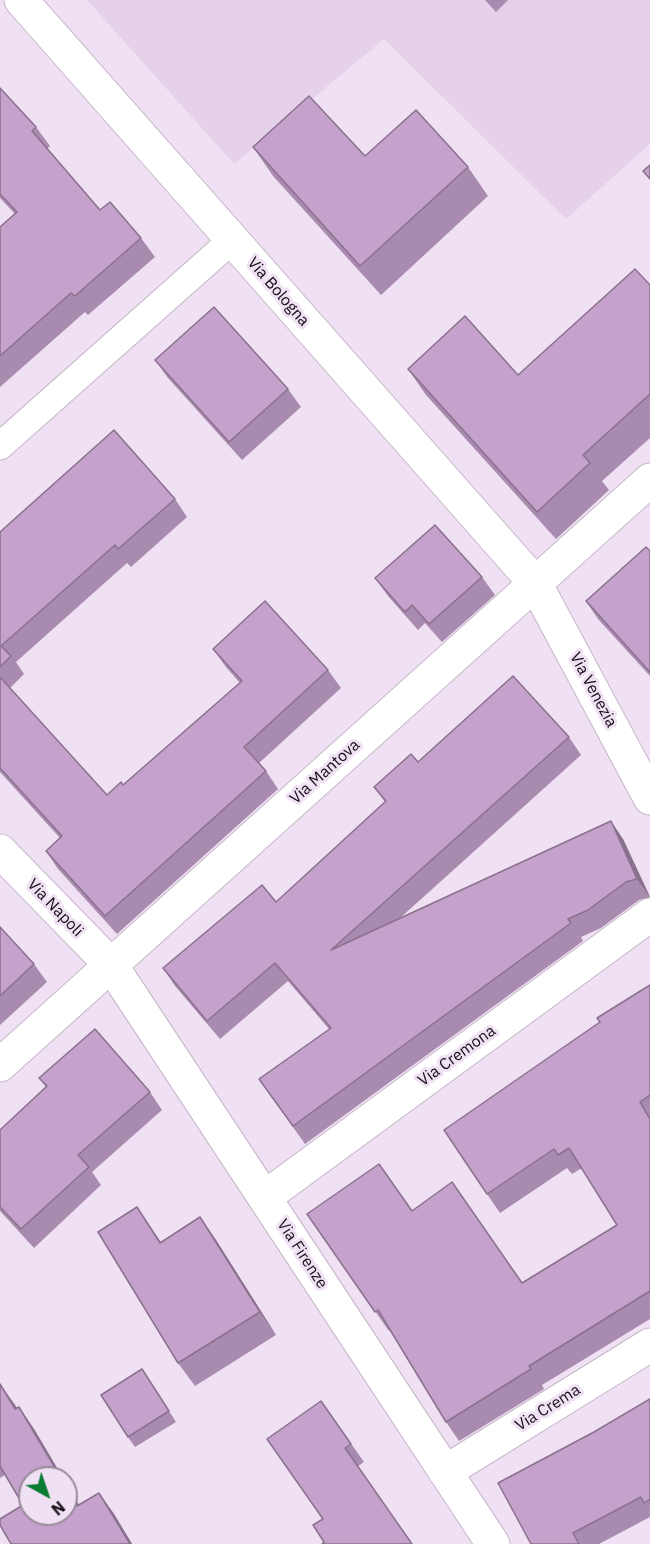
<!DOCTYPE html>
<html>
<head>
<meta charset="utf-8">
<style>
  body { margin:0 }
  #map { position:relative; width:650px; height:1544px; overflow:hidden; background:#f0e0f3; font-family:"IBM Plex Sans",sans-serif }
  canvas { display:block }
  .north { position:absolute; left:18px; top:1466px; width:60px; height:60px; box-sizing:border-box; background:#f0e0f3; border:2px solid #988c9a; border-radius:50%; rotate:140deg; font-size:16px; font-weight:700; line-height:24px; text-align:center; color:#130e14 }
  .north::after { content:''; display:block; margin:auto; width:21px; height:27px; background:#087c32; clip-path:polygon(50% 0,100% 100%,50% 72%,0 100%) }
</style>
</head>
<body>
<div id="map">
<canvas width="650" height="1544"></canvas>
<div class="north">N</div>
</div>
<script>
const c = document.querySelector('canvas').getContext('2d');
c.lineJoin = 'round';
function paint(path, color) {
  c.fillStyle = color;
  c.fill(path, 'evenodd');
}
function trace(path, color, width, dash) {
  c.strokeStyle = color;
  c.lineWidth = width;
  c.lineCap = dash ? 'butt' : 'round';
  c.setLineDash(dash || []);
  c.stroke(path);
}
function write(font, color, halo, rows, align = 'center') {
  c.font = font + ' "IBM Plex Sans",sans-serif';
  c.lineWidth = 6;
  c.setLineDash([]);
  c.textBaseline = 'middle';
  c.strokeStyle = halo;
  c.fillStyle = color;
  for (const [text, x, y, turn = 0] of rows) {
    c.save();
    c.translate(x, y);
    c.rotate((+turn || 0) * Math.PI / 180);
    c.textAlign = isNaN(turn) ? turn : align;
    if (halo) c.strokeText(text, 0, 0);
    c.fillText(text, 0, 0);
    c.restore();
  }
}
const built = new Path2D(`
  M87,0h563v144l-84,75 -182,-180 -150,125z`);
const service = new Path2D(`
  M0,446l232,-206`);
const minor = new Path2D(`
  M21,0l514,583 115,215
  M0,851l111,114 382,579
  M0,1065l650,-585
  M265,1197l385,-282
  M445,1472l205,-127`);
const wall = new Path2D(`
  M485,0h23l-12,12z
  M0,88l36,39 14,19 -3,3 53,61 41,28 14,19 -67,58 -3,-3 -85,75v-160l15,-13 -15,-16z
  M253,147l112,9 103,11 20,29 -107,99 -108,-119z
  M650,285v153l-48,43 7,9 -53,49 -130,-144 -18,-26 110,6z
  M155,360l133,29 13,18 -59,53 -74,-82z
  M175,499l12,18 -56,50 -4,-4 -111,99 8,12 -14,14 97,107 16,-10 117,-102 -14,-16 -13,-18 115,21 13,18 -82,75 7,8 12,18 -161,145 -59,-65 -12,-18 14,-13 -60,-66v-240z
  M650,551v125l-52,-57 -12,-18z
  M482,577l13,18 -53,47 -17,-19 -7,7 -30,-34 -13,-18z
  M569,737l12,18 -182,164 224,-80 27,58 -11,3 -38,28 -20,9 2,4 -278,203 -46,-65 70,-50 -41,-48 -68,58 -45,-53 -12,-18 113,-66 109,-100 -11,-15 44,-25z
  M0,927l34,37 13,18 -47,43z
  M650,985v334l-108,66 2,4 -85,52 -13,-19 -56,-92 -1,1 -82,-117 105,-3 110,72 95,-58 -35,-57 -10,6 -5,-6 -67,45 -13,-19 113,-172z
  M39,1078l111,14 12,18 -70,62 9,13 -67,63 -34,-37v-81l46,-43z
  M137,1207l24,35 39,-25 16,23 60,95 -81,51 -17,-23z
  M142,1369l34,53 -41,25 -7,-10z
  M0,1384l17,24 2,-1 15,22 45,76 20,-12 15,21 18,30h-121l12,-39 -18,-30 -5,3z
  M650,1399v118l-51,27h-68l63,-112z
  M321,1401l43,61 -6,4 -34,76 -1,-23z`);
const shadedWall = new Path2D(`
  M611,821l12,18 27,58 -13,-18z
  M137,1207l16,24 23,35 -16,-23z
  M200,1217l16,23 60,95 -16,-23z
  M0,1384l15,21 15,26 -15,-22z
  M19,1407l15,22 29,49h-2z
  M66,1483l26,44 -15,-21 -11,-19z
  M99,1493l15,21 18,30h-2z`);
const building = new Path2D(`
  M0,88l36,39 -4,4 68,79 10,-8 31,36 -66,58 -4,-3 -71,63v-129l17,-15 -17,-18z
  M309,96l56,60 51,-46 52,57 -108,99 -107,-119z
  M650,165v14l-7,-8z
  M635,269l15,16v109l-67,61 7,8 -53,49 -129,-143 57,-53 53,59z
  M214,307l74,82 -59,53 -74,-82z
  M114,430l61,69 -57,50 -3,-4 -114,101 10,10 -11,11v-135z
  M435,525l47,52 -53,47 -17,-19 -7,7 -30,-34z
  M646,547l4,4v121l-64,-71z
  M265,601l63,69 -84,77 22,24 -161,145 -59,-65 16,-15 -62,-68v-91l107,118 14,-13 2,3 119,-104 -29,-32z
  M513,676l56,61 -238,213 280,-129 26,58 -11,3 -38,28 -20,9 3,4 -278,203 -34,-47 72,-51 -56,-65 -68,58 -44,-53 99,-83 14,17 110,-101 -12,-14 37,-33 7,8z
  M0,927l34,37 -34,32z
  M650,985v110l-10,7 10,17v172l-121,75 2,3 -85,53 -68,-112 -3,2 -68,-98 72,-50 33,47 40,-29 70,101 95,-58 -48,-77 -11,7 -4,-6 -67,45 -43,-64 156,-108 -3,-4z
  M95,1029l55,63 -72,63 11,12 -68,62 -21,-22v-77l47,-44 -8,-8z
  M137,1207l23,36 40,-26 60,95 -82,51 -80,-131z
  M142,1369l27,42 -41,26 -27,-42z
  M0,1384l15,25 4,-2 42,71h-31v36h36v-27l11,19 22,-13 31,51h-119l-11,-19v-6l23,-14 -23,-39z
  M650,1399v100l-6,4 -3,-6 -68,36 6,11h-48l-33,-61 96,-51z
  M321,1401l30,43 -6,4 67,96h-90l2,-2 -11,-17 10,-6 -56,-80z`);
const streetNames = [
  ["Via Bologna",278,292,49],
  ["Via Venezia",593,690,62],
  ["Via Mantova",325,772,-42],
  ["Via Napoli",55,908,46],
  ["Via Cremona",457,1056,-36],
  ["Via Firenze",302,1254,57],
  ["Via Crema",548,1408,-32]
];
paint(built, '#e6d1ea');
trace(service, '#c5b6c8', 29);
trace(minor, '#c5b6c8', 35);
trace(service, '#fff', 27);
trace(minor, '#fff', 33);
paint(wall, '#a98baf');
paint(shadedWall, '#8a718e');
paint(building, '#c5a2cb');
trace(building, '#8a718e', 1.5);
write('16px', '#130e14', '#f0e0f3', streetNames);
</script>
</body>
</html>
